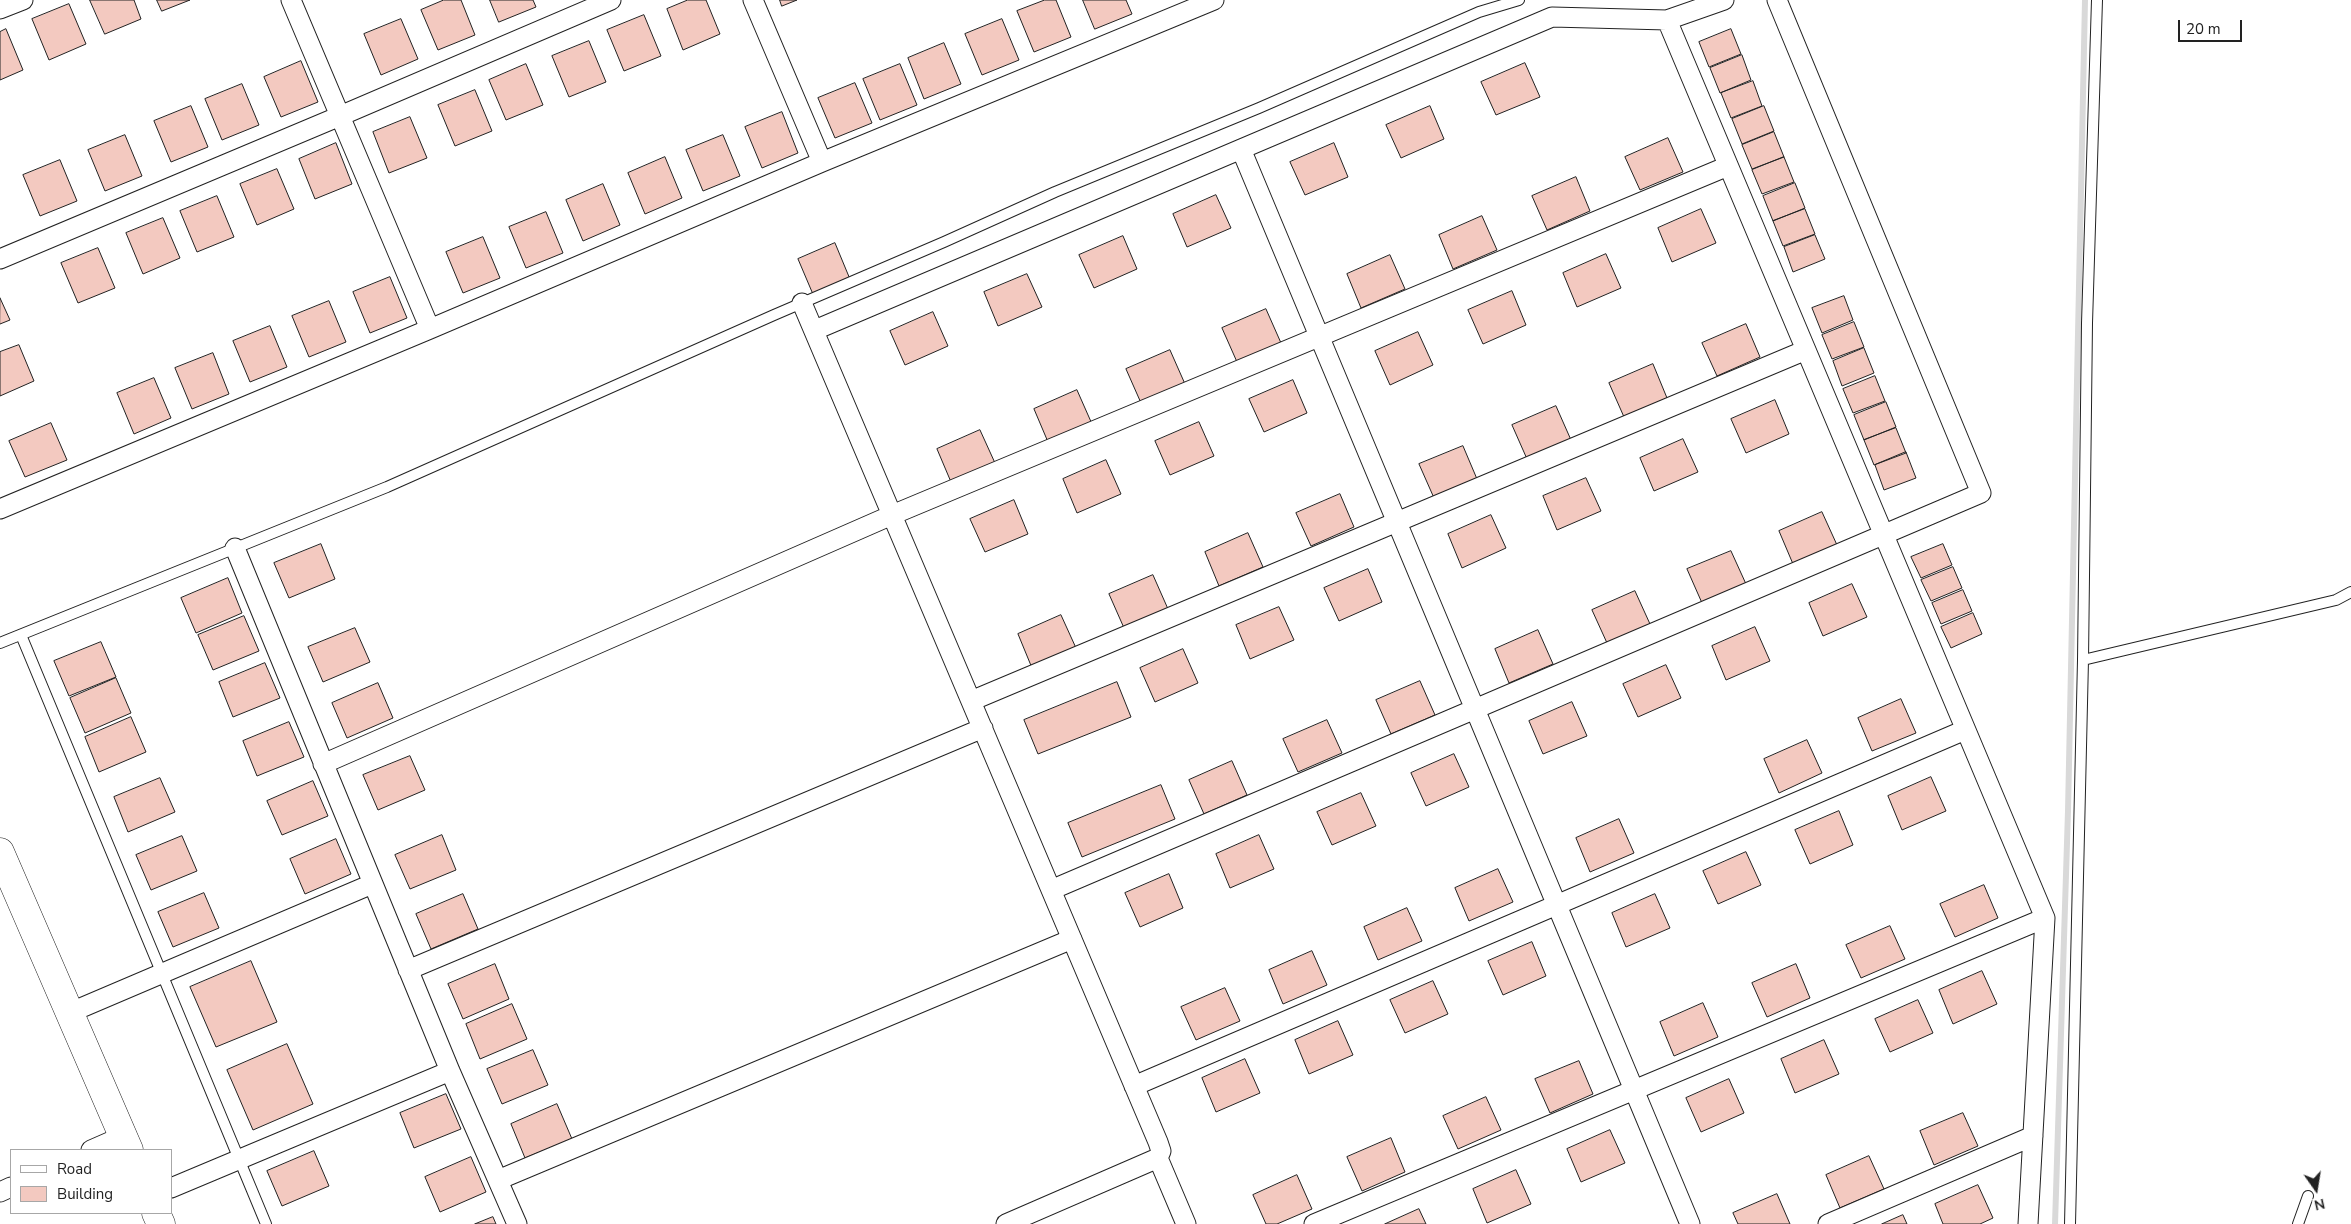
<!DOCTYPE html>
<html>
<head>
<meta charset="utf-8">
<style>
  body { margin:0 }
  #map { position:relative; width:2351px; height:1224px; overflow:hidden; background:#fff; font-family:"Nunito Sans",sans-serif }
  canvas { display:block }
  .legend { position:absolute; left:10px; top:1149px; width:162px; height:65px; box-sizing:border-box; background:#fff; border:1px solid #a7a7a7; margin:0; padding:6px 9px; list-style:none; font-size:15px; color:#222 }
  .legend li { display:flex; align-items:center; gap:10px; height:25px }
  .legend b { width:25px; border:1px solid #a7a7a7 }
  .north { position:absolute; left:2291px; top:1164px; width:50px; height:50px; -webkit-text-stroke:4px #fff; paint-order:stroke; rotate:167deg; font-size:14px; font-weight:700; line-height:20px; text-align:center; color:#222 }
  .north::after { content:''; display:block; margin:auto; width:18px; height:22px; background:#222; clip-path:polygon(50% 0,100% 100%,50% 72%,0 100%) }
  .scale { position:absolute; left:2178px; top:20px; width:64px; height:22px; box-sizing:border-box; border:2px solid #222; border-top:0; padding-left:6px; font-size:15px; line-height:18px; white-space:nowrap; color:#222; -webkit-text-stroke:4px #fff; paint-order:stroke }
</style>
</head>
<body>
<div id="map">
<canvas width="2351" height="1224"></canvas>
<ul class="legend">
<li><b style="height:6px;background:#fff"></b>Road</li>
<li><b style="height:14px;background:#f3c9c0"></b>Building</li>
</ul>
<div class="north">N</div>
<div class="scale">20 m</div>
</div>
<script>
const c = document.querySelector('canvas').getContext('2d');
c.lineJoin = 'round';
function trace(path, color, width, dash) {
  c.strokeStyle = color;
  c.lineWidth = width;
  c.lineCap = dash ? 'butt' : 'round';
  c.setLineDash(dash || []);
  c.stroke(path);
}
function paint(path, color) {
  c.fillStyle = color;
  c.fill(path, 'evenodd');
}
const stream = new Path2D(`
  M2055,1224l13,-413 17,-811`);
const building = new Path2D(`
  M90,0h44l7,19 -36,15z
  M157,0h33l-28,11z
  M444,0h17l14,35 -37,15 -17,-40z
  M490,0h43l3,7 -37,15z
  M688,0h18l14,34 -37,16 -16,-41z
  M780,0h17l-15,6z
  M1045,0h11l15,37 -37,15 -17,-41z
  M1083,0h43l6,14 -37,15z
  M69,4l17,40 -37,16 -17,-41z
  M644,15l17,41 -37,15 -17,-41z
  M401,19l17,40 -37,16 -17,-41z
  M1002,19l17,41 -37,15 -17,-41z
  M6,29l17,41 -23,10v-48z
  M1731,29l10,25 -32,13 -10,-25z
  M589,41l17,41 -37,15 -17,-41z
  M944,43l17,41 -37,15 -16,-41z
  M1742,55l9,25 -31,13 -10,-25z
  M301,61l17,41 -37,15 -17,-40z
  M1525,63l15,34 -44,18 -15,-33z
  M526,64l17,41 -37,15 -17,-40z
  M900,64l17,41 -37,15 -17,-41z
  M1753,81l9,25 -31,12 -10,-25z
  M855,83l17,40 -37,15 -17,-40z
  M242,84l17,41 -37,15 -17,-41z
  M475,90l17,41 -37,15 -17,-41z
  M191,106l17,41 -37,15 -17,-41z
  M1430,106l14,33 -43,19 -15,-33z
  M1764,106l10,25 -32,13 -10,-25z
  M782,112l16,41 -36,15 -17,-41z
  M410,117l17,41 -38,15 -16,-41z
  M1774,132l10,25 -32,12 -10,-24z
  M125,135l17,41 -37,15 -17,-41z
  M723,135l17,41 -37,15 -17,-41z
  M1668,138l15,34 -43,18 -15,-33z
  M336,143l16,41 -37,15 -16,-40z
  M1334,143l14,34 -43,18 -15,-33z
  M665,157l17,41 -37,16 -17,-41z
  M1784,157l10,25 -32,12 -10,-24z
  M60,160l17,41 -37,15 -17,-41z
  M277,169l17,40 -37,16 -17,-41z
  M1576,177l14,34 -43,19 -15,-34z
  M1795,183l10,25 -32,13 -10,-25z
  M603,184l17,41 -37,16 -17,-41z
  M1216,195l15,33 -44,19 -14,-33z
  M217,196l17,41 -37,15 -17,-41z
  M1701,209l15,34 -44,19 -14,-34z
  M1805,209l10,25 -32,12 -10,-25z
  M546,212l17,41 -37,15 -17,-41z
  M1482,216l15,34 -44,19 -14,-34z
  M163,218l17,40 -37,16 -17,-41z
  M1815,235l10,24 -32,13 -9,-25z
  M1123,236l14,33 -43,19 -15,-33z
  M483,237l17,41 -37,15 -17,-41z
  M835,243l17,41 -37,15 -17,-40z
  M98,248l17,40 -37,15 -17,-40z
  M1606,254l15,34 -44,19 -14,-34z
  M1390,255l15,34 -44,19 -14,-34z
  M1027,274l15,33 -44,19 -14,-34z
  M390,277l17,41 -37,15 -17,-41z
  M1512,291l14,34 -43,19 -15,-34z
  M1844,296l9,24 -31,13 -10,-25z
  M0,298l10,22 -10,4z
  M329,301l17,41 -37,15 -17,-41z
  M1266,309l15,34 -44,19 -15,-34z
  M933,312l15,34 -43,19 -15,-34z
  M1854,322l10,25 -32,12 -10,-24z
  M1746,324l14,33 -43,19 -15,-33z
  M270,326l17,41 -37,15 -17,-41z
  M1418,332l15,33 -43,20 -15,-34z
  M19,345l15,36 -34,15v-44z
  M1864,348l10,25 -32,13 -9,-25z
  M1170,350l15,34 -44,19 -15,-34z
  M213,353l16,41 -37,15 -17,-41z
  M1653,364l14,34 -43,19 -15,-34z
  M1875,376l10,25 -32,12 -10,-24z
  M154,378l17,40 -37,16 -17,-41z
  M1293,380l14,33 -43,19 -15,-33z
  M1077,390l15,34 -44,18 -14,-33z
  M1775,400l14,34 -43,19 -15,-34z
  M1886,402l10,25 -32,13 -10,-25z
  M1556,406l15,34 -44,19 -15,-34z
  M1199,422l15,34 -44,19 -15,-34z
  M51,423l16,37 -42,17 -16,-36z
  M1896,428l10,25 -32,12 -10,-25z
  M980,430l15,33 -44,19 -14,-33z
  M1683,439l15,33 -44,19 -14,-33z
  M1463,446l14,33 -43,19 -15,-34z
  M1906,452l10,26 -32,12 -9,-25z
  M1106,460l15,34 -44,19 -14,-34z
  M1586,478l15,33 -44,19 -14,-34z
  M1340,494l14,33 -43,19 -15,-33z
  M1014,500l14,34 -43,18 -15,-33z
  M1822,512l15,33 -44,19 -14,-33z
  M1491,515l15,33 -44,20 -14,-34z
  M1248,533l15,34 -44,19 -14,-34z
  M321,544l14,35 -46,19 -15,-35z
  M1943,544l9,21 -31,13 -10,-21z
  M1731,551l15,33 -44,19 -15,-34z
  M1953,567l9,21 -31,13 -10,-21z
  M1368,569l14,33 -43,19 -15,-33z
  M1153,575l15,34 -44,19 -15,-34z
  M228,578l14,35 -46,20 -15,-35z
  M1852,584l15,33 -44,19 -14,-33z
  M1963,590l9,21 -31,13 -9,-21z
  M1635,591l15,33 -43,19 -15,-33z
  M1279,607l15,33 -44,19 -14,-34z
  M1973,613l9,21 -31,14 -10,-21z
  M1061,615l15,33 -44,20 -14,-34z
  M244,616l15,35 -46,19 -15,-35z
  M1755,627l15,34 -44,19 -14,-34z
  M355,628l15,34 -47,20 -15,-35z
  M1538,630l15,34 -44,19 -14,-34z
  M101,642l15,35 -47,19 -15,-35z
  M1183,649l15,34 -43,19 -15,-34z
  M265,663l15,35 -47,19 -14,-35z
  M1666,665l15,33 -43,19 -15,-33z
  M116,678l15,35 -46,20 -15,-35z
  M1420,681l15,34 -44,19 -15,-34z
  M1117,682l14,35 -93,37 -14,-34z
  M378,683l15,35 -46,20 -15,-35z
  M1901,699l15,34 -44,18 -14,-33z
  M1572,702l15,34 -44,18 -14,-33z
  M131,717l15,35 -47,20 -14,-35z
  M1327,720l15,33 -44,19 -15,-33z
  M289,722l15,35 -47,19 -14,-35z
  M1807,740l15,33 -43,20 -15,-34z
  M1454,754l15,33 -43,19 -15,-33z
  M410,756l15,34 -47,20 -15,-35z
  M1232,761l15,34 -43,19 -15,-34z
  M1931,777l15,34 -44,19 -14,-34z
  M160,778l15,34 -47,20 -14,-35z
  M313,781l15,35 -46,19 -15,-34z
  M1161,785l14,34 -93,38 -14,-34z
  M1361,793l15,33 -44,19 -15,-33z
  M1839,811l14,34 -43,19 -15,-34z
  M1619,819l15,34 -44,19 -14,-34z
  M442,835l14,35 -46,19 -15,-34z
  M1259,835l15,34 -44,19 -14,-34z
  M182,836l15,35 -46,19 -15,-35z
  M336,839l15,35 -46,20 -15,-35z
  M1746,852l15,33 -43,19 -15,-33z
  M1498,869l15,33 -44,19 -14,-33z
  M1169,874l14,34 -43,19 -15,-34z
  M1984,885l14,33 -43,19 -15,-33z
  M204,893l15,35 -46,19 -15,-35z
  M463,894l15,35 -47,20 -15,-35z
  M1655,894l15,34 -44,19 -14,-34z
  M1407,908l15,33 -44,19 -14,-33z
  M1890,926l15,33 -44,19 -15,-33z
  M1532,942l14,34 -43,19 -15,-34z
  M1312,951l15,34 -44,19 -14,-34z
  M251,961l26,61 -61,25 -26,-60z
  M495,964l14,35 -46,20 -15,-35z
  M1796,964l14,34 -43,19 -15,-34z
  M1982,971l15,33 -44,20 -14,-34z
  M1433,981l15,33 -43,19 -15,-33z
  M1225,988l15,33 -44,19 -15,-33z
  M1918,1000l15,33 -43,19 -15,-33z
  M1703,1003l15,34 -44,19 -14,-34z
  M512,1004l15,35 -47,20 -14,-35z
  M1338,1021l15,34 -44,19 -14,-34z
  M1824,1040l15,34 -44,19 -14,-34z
  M287,1044l26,60 -60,26 -26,-60z
  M533,1050l15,35 -46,19 -15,-35z
  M1245,1059l15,34 -44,19 -14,-34z
  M1579,1061l14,33 -43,19 -15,-34z
  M1729,1079l15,34 -43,19 -15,-34z
  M446,1094l15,35 -47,19 -14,-35z
  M1486,1097l15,33 -43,19 -15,-33z
  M557,1104l15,35 -47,19 -14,-34z
  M1963,1113l15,33 -44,19 -14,-34z
  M1610,1130l15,33 -44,19 -14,-33z
  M1391,1138l14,34 -43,19 -15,-34z
  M314,1151l15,35 -47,20 -15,-35z
  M1869,1156l15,33 -44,19 -14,-33z
  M471,1157l15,35 -46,20 -15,-35z
  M1516,1170l15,34 -44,19 -14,-34z
  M1297,1175l15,34 -35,15h-11l-13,-29z
  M1978,1185l15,33 -13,6h-37l-8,-20z
  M1777,1194l13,30h-52l-5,-11z
  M1419,1209l7,15h-41z
  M1903,1215l4,9h-25z
  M493,1217l3,7h-21z`);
const service = new Path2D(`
  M21,635l245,589
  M0,643l387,-156 387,-172 170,-73 111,-50 204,-84 220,-96 40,-12
  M2083,660l253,-60 15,-8
  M2070,1224l13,-564 4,-337 10,-323
  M2298,1224l10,-28`);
const minor = new Path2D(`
  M291,0l139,329
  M753,0l69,162
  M1724,0l-57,20 139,330
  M0,9l23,-9
  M1241,149l449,1075
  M0,259l340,-143 271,-116
  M802,303l356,839 3,9 -3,7 28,66
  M815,330l737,-313 115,3
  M0,509l430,-180 392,-167 392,-162
  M235,548l215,523 67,153
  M971,701l835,-351 239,568 -17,306
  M323,764l569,-249 836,-349
  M1051,890l930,-397 -204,-493
  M408,970l575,-242
  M69,1013l303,-129
  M1134,1086l831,-356
  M91,1150l32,-14
  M498,1180l574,-241
  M171,1188l279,-117
  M0,1192l11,-5
  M1006,1224l152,-66
  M1314,1224l731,-306
  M1828,1224l205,-88`);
const secondary = new Path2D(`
  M0,852l129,298
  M156,1213l5,11`);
trace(stream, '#d9d9d9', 6);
paint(building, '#f3c9c0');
trace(building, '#222', 1);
trace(service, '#222', 12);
trace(minor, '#222', 21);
trace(secondary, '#222', 29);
trace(service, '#fff', 10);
trace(minor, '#fff', 19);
trace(secondary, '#fff', 28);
</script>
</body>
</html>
